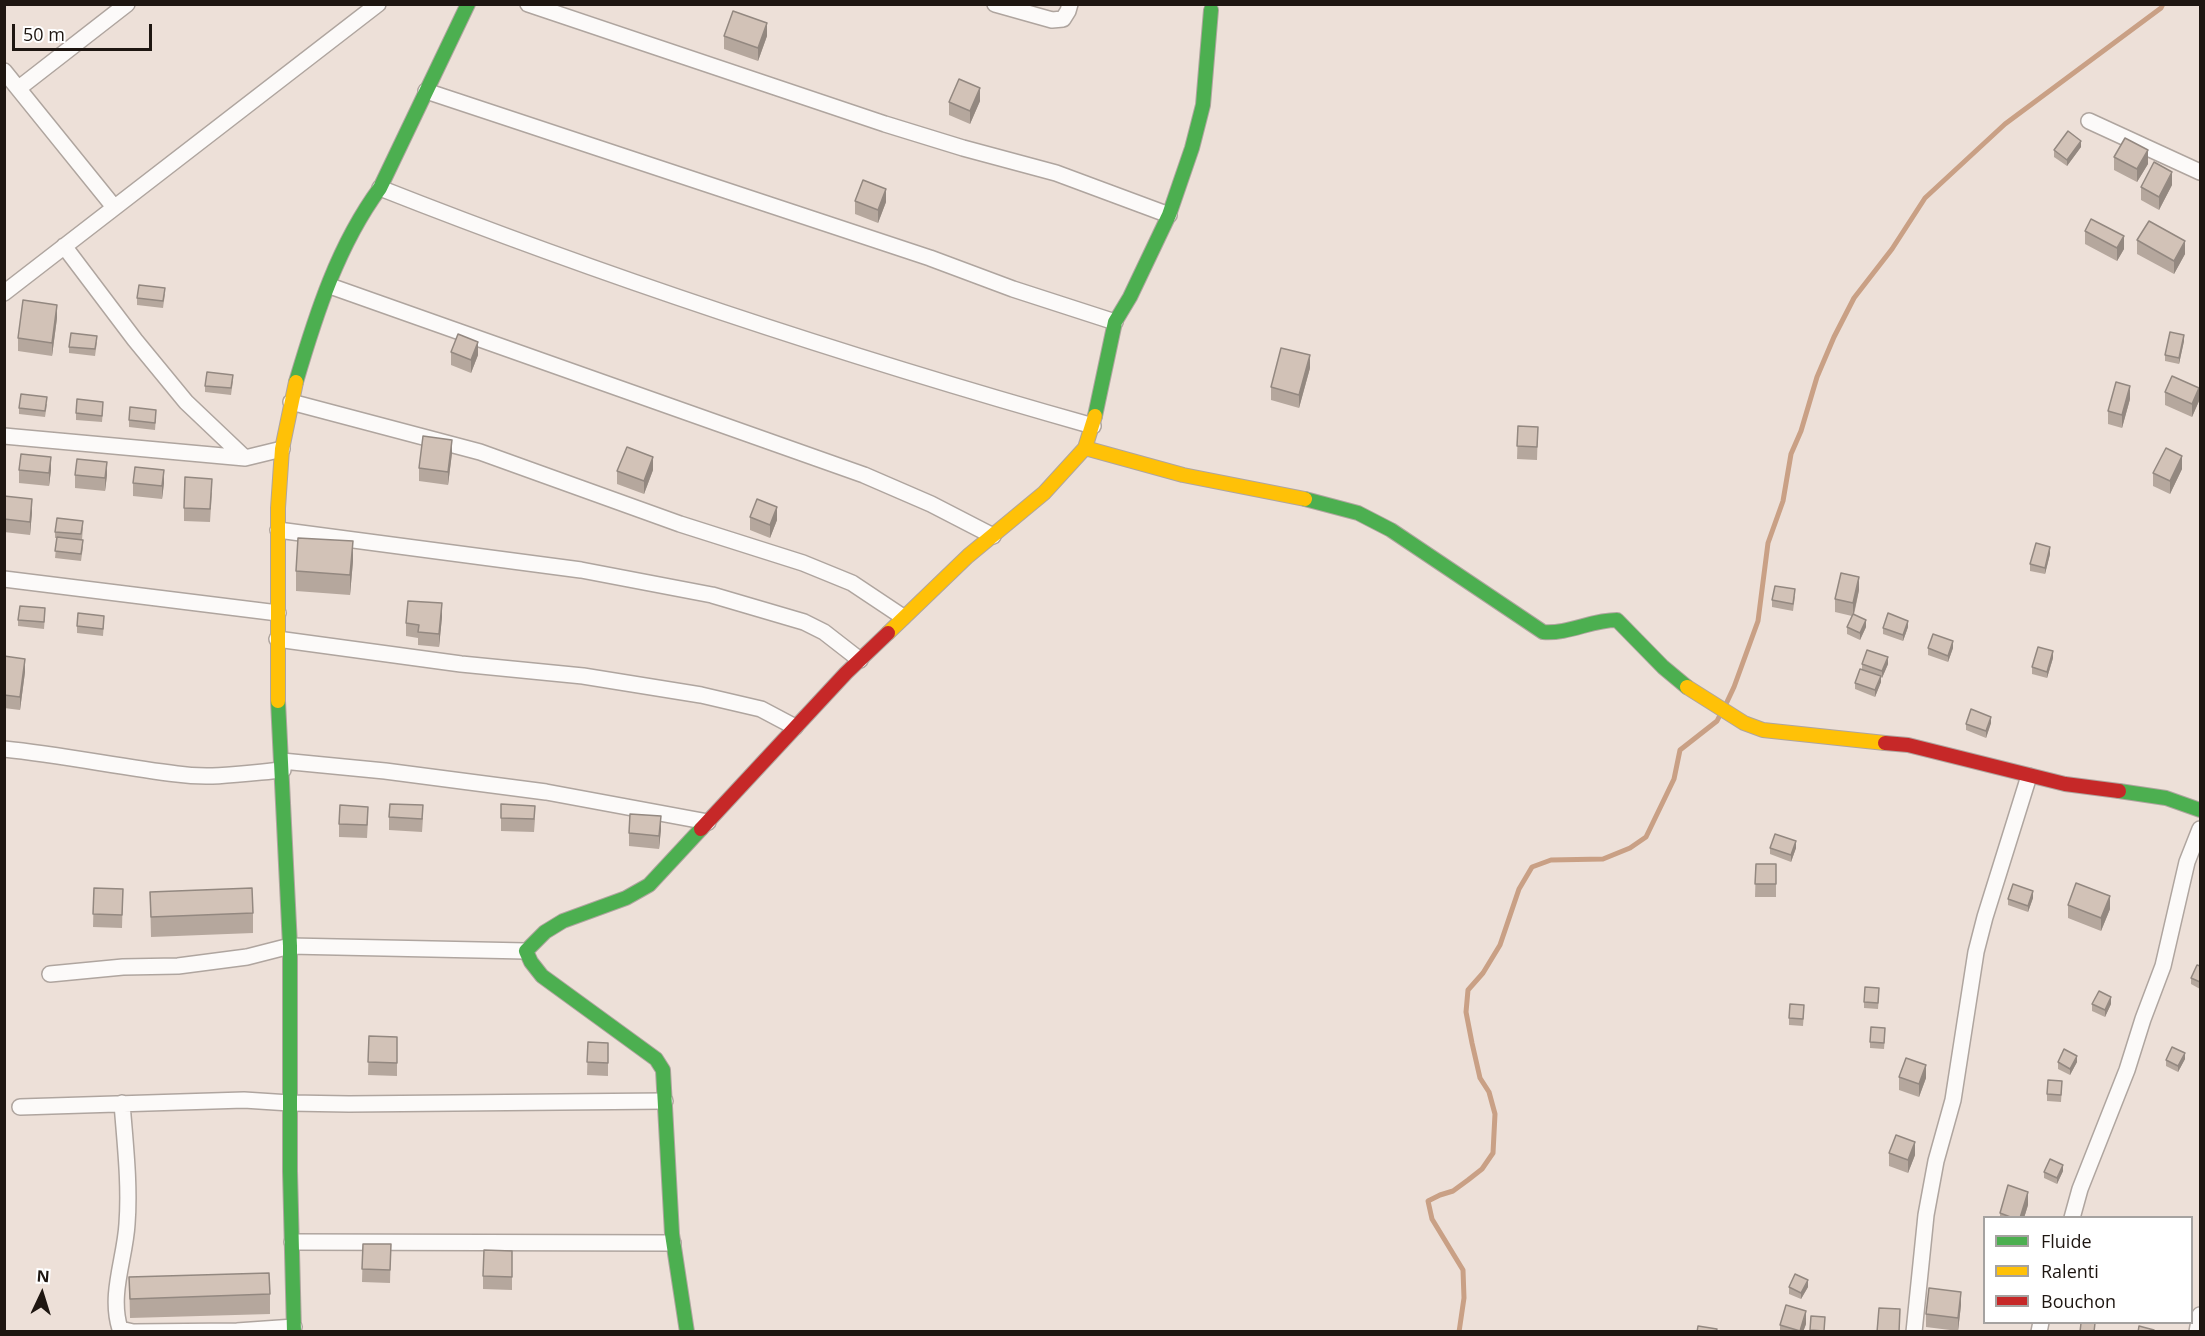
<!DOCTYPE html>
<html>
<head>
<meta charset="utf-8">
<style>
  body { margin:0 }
  #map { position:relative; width:2205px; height:1336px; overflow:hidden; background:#ede0d8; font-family:"Open Sans",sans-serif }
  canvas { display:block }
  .frame { position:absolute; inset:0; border:6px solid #1e1611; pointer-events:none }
  .legend { position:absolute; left:1983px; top:1216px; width:210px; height:108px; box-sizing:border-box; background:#fff; border:2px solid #a5a2a0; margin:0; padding:8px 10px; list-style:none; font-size:18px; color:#1e1611 }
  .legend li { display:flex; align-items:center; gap:12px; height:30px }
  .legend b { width:30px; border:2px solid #a5a2a0 }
  .north { position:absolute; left:12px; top:1264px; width:60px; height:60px; -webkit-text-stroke:4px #fff; paint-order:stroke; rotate:4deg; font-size:16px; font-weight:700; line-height:24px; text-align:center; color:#1e1611 }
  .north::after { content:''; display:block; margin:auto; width:21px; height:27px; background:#1e1611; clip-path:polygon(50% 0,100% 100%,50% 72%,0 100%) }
  .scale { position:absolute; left:12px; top:24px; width:140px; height:27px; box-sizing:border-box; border:3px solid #1e1611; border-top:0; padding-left:8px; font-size:18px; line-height:21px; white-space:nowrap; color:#1e1611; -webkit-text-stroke:4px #fff; paint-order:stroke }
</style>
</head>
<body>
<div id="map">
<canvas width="2205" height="1336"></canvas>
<div class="frame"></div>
<ul class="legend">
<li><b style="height:8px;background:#4caf50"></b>Fluide</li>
<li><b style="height:8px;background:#ffc107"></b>Ralenti</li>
<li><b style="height:8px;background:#c62828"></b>Bouchon</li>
</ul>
<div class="north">N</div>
<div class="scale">50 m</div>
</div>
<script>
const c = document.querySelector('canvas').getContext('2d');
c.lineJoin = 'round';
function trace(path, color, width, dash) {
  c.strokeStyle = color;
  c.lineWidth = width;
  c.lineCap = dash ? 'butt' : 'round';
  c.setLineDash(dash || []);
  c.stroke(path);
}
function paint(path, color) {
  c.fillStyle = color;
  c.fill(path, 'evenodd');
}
const stream = new Path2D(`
  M1726,704l8,-17 24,-66 10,-78 15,-42 8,-47 10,-23 16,-54 17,-40 20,-39 38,-49 33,-51 80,-74 156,-116 2,-4
  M1459,1332l5,-34 -1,-28 -31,-51 -4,-18 12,-6 13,-4 15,-11 14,-11 11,-16 2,-39 -6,-22 -9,-14 -8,-35 -6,-31 2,-22 15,-17 17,-28 19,-56 13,-22 19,-7 52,-1 27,-11 16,-11 28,-58 6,-29 37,-29 3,-6`);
const street = new Path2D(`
  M528,4l357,120 78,24 93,25 113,42
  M995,4l57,16 11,-1 5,-8 2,-7
  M4,71l110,136
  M19,88l108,-84
  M426,91l504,167 83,31 102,33
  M2089,121l111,51
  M380,188c233,92 472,170 713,238
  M64,246l71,94 51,62 59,56
  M330,286l534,189 67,29 62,32
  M4,293l374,-289
  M291,402l189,50 200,72 123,39 49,20 51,34
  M4,436l241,22 37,-9
  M278,530l303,40 131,25 92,27 20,10 36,28
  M4,579l274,34
  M277,639l184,25 122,12 118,19 60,14 34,18
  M4,749c59,6 115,18 173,25 35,5 71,-1 106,-4
  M282,761l103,10 161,21 162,30
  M50,974l73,-7 55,-1 69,-9 43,-11 236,5
  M122,1103c3,40 8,81 5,121 -2,35 -18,70 -7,105l13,3
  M20,1107l224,-7 46,3 59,1 316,-3
  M2072,1218l8,-29 47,-119 16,-51 20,-53 24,-104 13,-33
  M292,1242l381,1
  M135,1332l102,-1 57,-4
  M1914,1332l12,-117 10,-54 17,-61 23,-148 9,-35 44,-141
  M2039,1332l2,-10
  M2197,1332l3,-17`);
const fast = new Path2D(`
  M296,382c20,-68 42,-137 84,-194l88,-184
  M1095,416l20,-94 15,-25 39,-82 23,-67 11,-43 8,-95
  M1305,499l53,14 33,17 152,102c26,2 48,-12 74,-12l46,47 24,20
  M278,701l12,245v225l4,161
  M2119,791l47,7 34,12
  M687,1332l-15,-98 -9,-164 -7,-11 -114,-83 -11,-14 -5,-11 19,-19 18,-11 63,-23 23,-13 52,-56`);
const slow = new Path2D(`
  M1085,448l98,27 122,24
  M888,633l80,-77 76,-63 41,-45 10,-32
  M1687,687l57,36 19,7 122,13
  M278,701v-193l4,-59 14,-67`);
const jam = new Path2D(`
  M1885,743l23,2 157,39 54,7
  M701,829l145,-156 42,-40`);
const wall = new Path2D(`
  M724,36h43l-9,25 -34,-12z
  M980,101l-10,23 -21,-9v-13z
  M2081,147l-14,19 -13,-9v-7z
  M2114,157l34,7 -11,18 -23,-12z
  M2172,185l-13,25 -18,-10v-13z
  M855,201l31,1 -8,21 -23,-9z
  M2085,231l39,18 -7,12 -32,-17z
  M2137,240l48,14 -11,20 -37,-20z
  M165,294l-2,14 -26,-3v-7z
  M57,318l-5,38 -34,-5v-13z
  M2184,341l-5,23 -14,-3v-6z
  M97,342l-2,14 -26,-3v-6z
  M451,352l27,3 -7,18 -20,-8z
  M1310,368l-11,40 -28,-8v-13z
  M233,381l-2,14 -26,-3v-6z
  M2165,392l34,9 -7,16 -27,-12z
  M2130,399l-8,29 -14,-4v-13z
  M47,404l-2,13 -26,-3v-6z
  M103,409l-1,13 -26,-2v-7z
  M156,416l-1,14 -26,-3v-7z
  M1518,426l20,1 -1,33 -20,-1z
  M452,453l-4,32 -29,-4v-13z
  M2182,469l-12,25 -17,-8v-13z
  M19,470h32l-2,16 -30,-3z
  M653,470l-9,24 -27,-10v-13z
  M75,475h32l-2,16 -30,-3z
  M133,483h31l-2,16 -29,-3z
  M212,492l-2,30 -26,-1v-13z
  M4,496l28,16 -2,23 -26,-3z
  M750,517l27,3 -7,18 -20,-8z
  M83,527l-1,13 1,7 -2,14 -26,-3 2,-20h-2v-6z
  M2050,554l-5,20 -15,-3v-7z
  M353,561l-3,34 -54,-4v-20z
  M1859,590l-5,25 12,12 -6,13 -13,-6v-7l5,-11 -17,-4v-13z
  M1795,596l-2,15 -21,-4v-7z
  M45,615l-1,14 -26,-3v-6z
  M442,617l-3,30 -21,-2v-7l-12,-2v-13z
  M104,622l-1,14 -26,-3v-7z
  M1908,627l-5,14 -20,-7v-6z
  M1928,648h25l-5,14 -20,-7z
  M4,656l21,16 -5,38 -16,-2z
  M2053,658l-6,20 -15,-4v-7z
  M1862,664h26l-6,14 -1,-1v5l-6,15 -20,-8v-6l7,-14z
  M1991,723l-5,15 -20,-8v-6z
  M389,817l34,1 -1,14 -33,-2z
  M501,818l34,1 -1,13 -33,-1z
  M368,820l-1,18 -28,-1v-13z
  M661,829l-2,20 -30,-3v-13z
  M1770,848h26l-5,14 -21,-8z
  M1756,864h20v33h-21z
  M94,888l29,1 -1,39 -29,-1z
  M150,892l103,21v20l-102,4z
  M2033,898l-5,14 -20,-7v-6z
  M2068,905l42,4 -9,22 -33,-13z
  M2200,966v23l-9,-5v-6z
  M1879,995l-1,14 -14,-1v-6z
  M2092,1004h19l-6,13 -13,-6z
  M1804,1012l-1,14 -14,-1v-7z
  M1885,1035l-1,14 -14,-1v-6z
  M369,1036l28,1v39l-29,-1z
  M588,1042l20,1v33l-21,-1z
  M2185,1059l-7,13 -12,-6v-6z
  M2058,1062h19l-7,13 -12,-6z
  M1899,1077l27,1 -7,19 -20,-7z
  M2062,1087l-1,15 -14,-1v-7z
  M1889,1153l26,2 -7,18 -19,-7z
  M2063,1171l-6,13 -13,-6v-6z
  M2028,1205l-4,13h-24v-5z
  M363,1244h28l-1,39 -28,-1z
  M512,1251v39l-29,-1v-13z
  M129,1277l141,17v20l-140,4z
  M1789,1287h19l-7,12 -12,-5z
  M1961,1305l-3,26 -32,-4v-13z
  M1806,1324l-3,8h-23v-7z`);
const shadedWall = new Path2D(`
  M767,23v13l-9,25v-13z
  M980,88v13l-10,23v-13z
  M2081,141v6l-14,19v-6z
  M2148,150v14l-11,18v-13z
  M2172,172v13l-13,25v-13z
  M886,189v13l-8,21v-13z
  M2124,236v13l-7,12v-13z
  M2185,241v13l-11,20v-13z
  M57,305v13l-5,38v-13z
  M2184,335v6l-5,23v-6z
  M478,342v13l-7,18v-13z
  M1310,355v13l-11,40v-13z
  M2130,386v13l-8,29v-13z
  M2199,388v13l-7,16v-13z
  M452,440v13l-4,32v-13z
  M2182,456v13l-12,25v-13z
  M51,457v13l-2,16v-13z
  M653,457v13l-9,24v-13z
  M107,462v13l-2,16v-13z
  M164,470v13l-2,16v-13z
  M32,499v13l-2,23v-13z
  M777,507v13l-7,18v-13z
  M353,541v20l-3,34v-20z
  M2050,547v7l-5,20v-6z
  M1859,577v13l-6,27v-14z
  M442,603v14l-3,30v-13z
  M1866,620v7l-6,13v-7z
  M1908,621v6l-5,14v-6z
  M1953,641v7l-5,14v-6z
  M2053,651v7l-6,20v-6z
  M1888,657v7l-6,14v-7z
  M25,659v13l-5,38v-13z
  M1881,676v6l-6,15v-7z
  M1991,717v6l-5,15v-7z
  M661,816v13l-2,20v-13z
  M1796,841v7l-5,14v-7z
  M2033,891v7l-5,14v-6z
  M2110,896v13l-9,22v-13z
  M2111,997v7l-6,13v-7z
  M2185,1053v6l-7,13v-6z
  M2077,1056v6l-7,13v-6z
  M1926,1065v13l-7,19v-13z
  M1915,1142v13l-7,18v-13z
  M2063,1165v6l-6,13v-6z
  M2028,1192v13l-4,13h-4z
  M1808,1280v7l-7,12v-6z
  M1961,1292v13l-3,26v-13z
  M1806,1311v13l-3,8h-3z`);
const building = new Path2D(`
  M733,11l34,12 -9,25 -34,-12z
  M959,79l21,9 -10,23 -21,-9z
  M2068,131l13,10 -14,19 -13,-10z
  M2125,138l23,12 -11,19 -23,-12z
  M2154,162l18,10 -13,25 -18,-10z
  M863,180l23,9 -8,21 -23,-9z
  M2091,219l33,17 -7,12 -32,-17z
  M2149,221l36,20 -11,20 -37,-21z
  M139,285l26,3 -2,13 -26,-3z
  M23,300l34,5 -5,38 -34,-5z
  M2170,332l14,3 -5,23 -14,-3z
  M71,333l26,3 -2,13 -26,-2z
  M458,334l20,8 -7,18 -20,-8z
  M1281,348l29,7 -11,40 -28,-8z
  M207,372l26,3 -2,13 -26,-2z
  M2172,376l27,12 -7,16 -27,-12z
  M2116,382l14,4 -8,29 -14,-4z
  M21,394l26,3 -2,14 -26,-3z
  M77,399l26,3 -1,14 -26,-3z
  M130,407l26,3 -1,13 -26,-3z
  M1518,426l20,1 -1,20 -20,-1z
  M423,436l29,4 -4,32 -29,-4z
  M627,447l26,10 -9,24 -27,-10z
  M2166,448l16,8 -12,25 -17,-8z
  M21,454l30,3 -2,16 -30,-3z
  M77,459l30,3 -2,16 -30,-3z
  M135,467l29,3 -2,16 -29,-3z
  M185,477l27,2 -2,30 -26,-1z
  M4,496l28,3 -2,23 -26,-3z
  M757,499l20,8 -7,18 -20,-8z
  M57,518l26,3 -2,13 -26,-2z
  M57,537l26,3 -2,14 -26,-3z
  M298,538l55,3 -3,34 -54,-4z
  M2036,543l14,4 -5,21 -15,-4z
  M1841,573l18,4 -6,26 -18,-4z
  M1775,586l20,3 -2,15 -21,-4z
  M408,601l34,2 -3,31 -21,-2 1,-7 -13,-2z
  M20,606l25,2 -1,14 -26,-2z
  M78,613l26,3 -1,13 -26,-3z
  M1888,613l20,8 -5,14 -20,-7z
  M1853,614l13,6 -6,13 -13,-6z
  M1933,634l20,7 -5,15 -20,-8z
  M2038,647l15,4 -6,21 -15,-5z
  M1867,650l21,7 -6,14 -20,-7z
  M4,656l21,3 -5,38 -16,-2z
  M1860,669l21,7 -6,14 -20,-7z
  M1971,709l20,8 -5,14 -20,-7z
  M390,804l33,1 -1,14 -33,-2z
  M501,804l34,2 -1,13 -33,-1z
  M340,805l28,2 -1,18 -28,-1z
  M630,814l31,2 -2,20 -30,-3z
  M1775,834l21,7 -5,14 -21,-7z
  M1756,864h20v20h-21z
  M2076,883l34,13 -9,22 -33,-13z
  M2013,884l20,7 -5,15 -20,-7z
  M94,888l29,1 -1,26 -29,-1z
  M252,888l1,25 -102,4 -1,-25z
  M2197,965l3,1v16l-9,-4z
  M1865,987l14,1 -1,15 -14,-1z
  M2099,991l12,6 -6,13 -13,-6z
  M1790,1004l14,1 -1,14 -14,-1z
  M1871,1027l14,1 -1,15 -14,-1z
  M369,1036l28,1v26l-29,-1z
  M588,1042l20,1v20l-21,-1z
  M2172,1047l13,6 -7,13 -12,-6z
  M2064,1049l13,7 -7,13 -12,-7z
  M1906,1058l20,7 -7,19 -20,-7z
  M2048,1080l14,1 -1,14 -14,-1z
  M1896,1135l19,7 -7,18 -19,-7z
  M2050,1159l13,6 -6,13 -13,-6z
  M2008,1185l20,7 -8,26h-7l-13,-5z
  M363,1244h28l-1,26 -28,-1z
  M484,1250l28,1v26l-29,-1z
  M269,1273l1,21 -140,5 -1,-22z
  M1795,1274l13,6 -7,13 -12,-6z
  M1929,1288l32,4 -3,26 -32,-4z
  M1786,1305l20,6 -6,20 -20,-6z
  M1879,1308l21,1 -1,23h-22z
  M1811,1316l14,1 -1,14 -14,-1z
  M2081,1323h14l-1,9h-14z
  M1698,1326l19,3 -1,3h-19z
  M2139,1326l15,4 -1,2h-15z`);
trace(stream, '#c9a085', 5);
trace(street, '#afa59f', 18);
trace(fast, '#afa59f', 16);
trace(slow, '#afa59f', 16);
trace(jam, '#afa59f', 16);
trace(street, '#fcfaf9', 15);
trace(fast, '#4caf50', 14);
trace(slow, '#ffc107', 14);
trace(jam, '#c62828', 14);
paint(wall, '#b5a79d');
paint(shadedWall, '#938880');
paint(building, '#d2c2b7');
trace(building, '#938880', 1.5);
</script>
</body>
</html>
